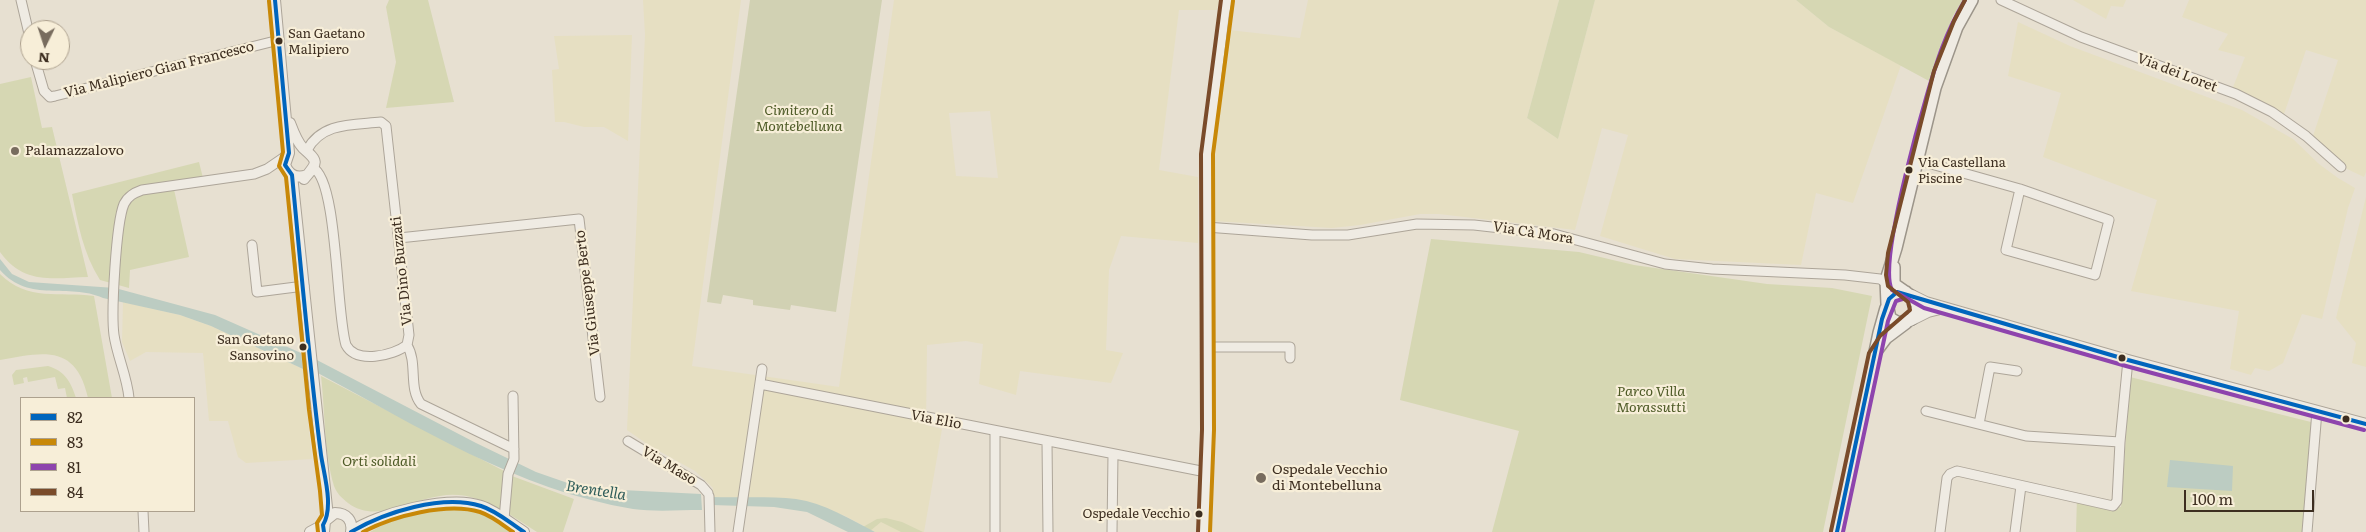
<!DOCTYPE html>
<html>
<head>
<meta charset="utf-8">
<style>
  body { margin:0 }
  #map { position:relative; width:2366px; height:532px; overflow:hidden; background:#e7e0d1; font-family:Literata,serif }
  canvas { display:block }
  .legend { position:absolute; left:20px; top:397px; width:175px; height:115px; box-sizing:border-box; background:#f7eed8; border:1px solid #ada18e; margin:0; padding:6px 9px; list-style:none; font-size:15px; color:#3d2e20 }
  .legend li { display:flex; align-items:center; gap:10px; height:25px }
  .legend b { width:25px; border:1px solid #ada18e }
  .north { position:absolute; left:20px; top:20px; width:50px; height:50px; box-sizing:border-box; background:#f7eed8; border:1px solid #ada18e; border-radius:50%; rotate:184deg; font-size:14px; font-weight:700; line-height:20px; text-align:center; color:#3d2e20 }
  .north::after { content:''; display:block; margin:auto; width:18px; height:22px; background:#786c5e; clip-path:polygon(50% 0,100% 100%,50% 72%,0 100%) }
  .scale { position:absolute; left:2184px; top:490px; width:130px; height:22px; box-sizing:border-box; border:2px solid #3d2e20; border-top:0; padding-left:6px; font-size:15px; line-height:18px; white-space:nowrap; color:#3d2e20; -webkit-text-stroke:4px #f7eed8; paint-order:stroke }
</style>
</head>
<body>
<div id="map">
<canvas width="2366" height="532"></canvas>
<ul class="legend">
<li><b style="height:6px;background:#0065bd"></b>82</li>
<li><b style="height:6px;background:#c88808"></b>83</li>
<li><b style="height:6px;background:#8e44ad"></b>81</li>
<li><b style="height:6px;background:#7a4b2a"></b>84</li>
</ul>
<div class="north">N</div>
<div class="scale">100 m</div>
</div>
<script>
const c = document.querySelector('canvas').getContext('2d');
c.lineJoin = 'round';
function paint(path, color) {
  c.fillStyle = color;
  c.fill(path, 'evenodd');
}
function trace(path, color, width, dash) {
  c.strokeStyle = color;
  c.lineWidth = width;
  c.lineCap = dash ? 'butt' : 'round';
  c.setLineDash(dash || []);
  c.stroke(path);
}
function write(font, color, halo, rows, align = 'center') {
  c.font = font + ' Literata,serif';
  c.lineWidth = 4.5;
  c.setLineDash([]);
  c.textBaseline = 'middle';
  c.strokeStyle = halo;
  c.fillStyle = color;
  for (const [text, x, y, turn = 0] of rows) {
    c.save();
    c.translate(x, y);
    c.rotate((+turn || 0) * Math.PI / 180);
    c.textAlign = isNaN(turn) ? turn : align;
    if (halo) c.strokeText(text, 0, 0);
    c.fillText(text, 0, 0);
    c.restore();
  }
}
const farmland = new Path2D(`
  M643,0h98l-49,366 147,21 55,-387h325l-2,10h-38l-20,160 39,7v66l-77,-7 -12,34 -3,80 17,3 -12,30 -91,-12 -4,24 -37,-11 4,-40 -17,-3 -39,4 -1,80 16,4 -18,103h-49l-32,-17 -132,-18 2,-9 -18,-17 -45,-25 -23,-16 18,-395zM990,111l8,67 -42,-2 -7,-63z
  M1308,0h251l-32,118 31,21 37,-139h201l33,27 72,38 -48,138 -37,-10 -15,72 -126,-6 -75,-23 28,-101 -26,-7 -27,102 -136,-16h-19l-60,11 -28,3 -119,-7 1,-56 15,-135 71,8z
  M2073,0h53l-3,7 -12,-1 -5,13z
  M2189,0h177v172l-2,5 -19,-9 -33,-29 26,-79 -32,-10 -23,67 -52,-25 14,-35 -27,-7 10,-16 -46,-17z
  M2018,22l52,24 172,64 51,29 26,25 19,14 17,10 -7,20 -26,111 -20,-5 -19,49 -14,8 -14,-3 -4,7 -21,-6 9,-58 -108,-20 26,-91 -114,-43 18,-64 -53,-17z
  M632,35l-4,106 -24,-14h-20l-20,-5h-9l-3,-52 7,-1 -5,-33z
  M2366,197v170l-14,-4 4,-20 -20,-25z
  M123,302l57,13 31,11 92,43 9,90 -66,4 -8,-6 -10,-36h-19l-6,-68 -57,-1 -16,9 -8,-19z`);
const green = new Path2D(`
  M389,0h39l26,102 -68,6 10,-46 -10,-55z
  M1559,0h36l-37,139 -31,-21z
  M1796,0h168l-11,16 -24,65 -100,-54z
  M31,77l11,51 10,-1 36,150c-36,1 -64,8 -88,-25v-168z
  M199,162l4,16 -30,7 16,72 -59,13 -1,18 -29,-8c-17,-27 -22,-56 -28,-86z
  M1431,239l148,13 55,13 133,19 65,4 40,8 -49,236h-331l27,-101 -119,-31z
  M0,274c28,28 59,17 94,22l18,102h-24c-12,-54 -44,-46 -88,-38z
  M48,366c17,5 23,16 28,32h-9l-2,-10 -7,1 -3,-12 -27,5 -1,-5 -4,1 1,5 -10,2 -2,-10 4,-5z
  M321,376l183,95 -3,39c-19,-11 -39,-18 -61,-14 -30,4 -64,28 -92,7 -6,-5 -11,-9 -14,-17 -10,-33 -9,-76 -13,-110z
  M2130,377l181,45 -7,110h-228l1,-36 44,11z
  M512,476l62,23 -11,33h-26l-28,-18z
  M459,506l14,3 39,23h-142c27,-16 58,-25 89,-26z
  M886,518l16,4 21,10h-22l-20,-10 -11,9 -7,-4 14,-8z`);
const cemetery = new Path2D(`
  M750,0h132l-46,312 -45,-7 -1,5 -37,-5v-5l-30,-5 -2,9 -14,-2z`);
const water = new Path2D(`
  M0,259l12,15 17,8 86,6 100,27 86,38 2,16 -92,-43 -31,-11 -77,-17c-35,-16 -73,6 -103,-28z
  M315,359l161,84 60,29 46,16 119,6 1,16c-23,0 -47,2 -69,-1 -115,-19 -216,-83 -317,-137z
  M2170,460l63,6 -1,25 -65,-4z
  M711,497c28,1 58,-1 85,2 28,4 54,20 79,33h-27l-41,-20 -33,-5 -62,-2z`);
const minor = new Path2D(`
  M21,0l9,38
  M2001,0l80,37 155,57 36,18 34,24 35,31
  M35,60l9,31 6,6 5,-1 224,-56
  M307,150c15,-28 46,-25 74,-28l5,4 23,209 -2,10c-14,11 -51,19 -61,0 -10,-30 -8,-165 -33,-177
  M1917,160l103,29 89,31 -14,55 -89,-25 14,-61
  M1206,227l106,8h36l69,-11 57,1 80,9 111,30 47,5 133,6 35,4 6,4
  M399,238l180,-19 21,178
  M252,245l5,47 47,-6
  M407,345c11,18 1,43 14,59l93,45
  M1207,347h83v11
  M760,384l446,88
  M129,398c-2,-22 -12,-42 -15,-63 -3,-22 2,-112 10,-131 4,-8 10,-11 18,-14l112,-16 13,-5 19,-13
  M1926,411l100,25 94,6 8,-82
  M1979,424l11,-57 27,4
  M628,441l73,44 7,8
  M1047,442l1,90
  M709,496l1,36
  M143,511l1,21
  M504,519l4,-45 6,-15 -1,-63
  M738,532l24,-163
  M995,532v-101
  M1112,532l1,-78
  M1940,532l7,-54 3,-4 7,-3 156,35 4,-5 3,-59
  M2015,532l6,-46
  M2307,532l10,-121`);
const tertiary = new Path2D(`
  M275,0l14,153 -4,12c4,10 12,14 22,10
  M290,123c3,8 7,19 13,25 16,14 15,14 1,31
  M292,175l36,342
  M1912,295l14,7 202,58 238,64
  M1910,321l18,-9 16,-4
  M310,532l13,-7
  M324,532l1,-11 10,-8c12,0 18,8 16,19
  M351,532c26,-19 99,-37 130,-26 15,5 29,17 43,26
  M1204,532l4,-102 -1,-276 17,-141 3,-13`);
const secondary = new Path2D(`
  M1894,267v17l20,14 4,9 -6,12 -13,4 -9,-5 -3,-14 5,-9 14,-3
  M1887,304l-1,-24 10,-32 39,-160 22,-61 15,-27
  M1877,350l9,-12 20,-15
  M1837,532l42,-199 7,-25`);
const bus1 = new Path2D(`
  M275,0l14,153 -4,12 7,10c9,93 17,187 29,280 3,20 13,52 2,70l1,7
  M351,532c34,-20 91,-38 130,-26 16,5 29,17 43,26
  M1837,532l45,-213 7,-20 8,-7 231,68 238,64`);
const bus2 = new Path2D(`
  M269,1l14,151 -4,14 7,11 23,233 11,81 2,24 -5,8 1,9
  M363,532c30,-16 84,-30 117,-20 12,4 23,13 33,20
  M1210,532l4,-102 -1,-276 20,-153`);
const bus3 = new Path2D(`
  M1965,0c-9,15 -17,32 -23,48 -14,37 -65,214 -50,242l32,18 202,58 238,64
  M1843,532l45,-211 8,-20 10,-3`);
const bus4 = new Path2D(`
  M1831,531l38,-178 11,-17 30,-26 -2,-8 -20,-16 -2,-11 2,-22 46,-182 20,-50 11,-21
  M1198,532l4,-102 -1,-276 20,-154`);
const markers = [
  [279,41,4.5,"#3d2e20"],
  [15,151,5,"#786c5e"],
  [1909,170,4.5,"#3d2e20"],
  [303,347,4.5,"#3d2e20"],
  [2122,358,4.5,"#3d2e20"],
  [2346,419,4.5,"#3d2e20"],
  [1261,478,6,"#786c5e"],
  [1199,514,4.5,"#3d2e20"]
];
const busNames = [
  ["San Gaetano",288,34],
  ["Malipiero",288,50],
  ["Via Castellana",1918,163],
  ["Piscine",1918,179],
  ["San Gaetano",294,340,"right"],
  ["Sansovino",294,356,"right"],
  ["Ospedale Vecchio",1190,514,"right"]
];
const streetNames = [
  ["Via Malipiero Gian Francesco",159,70,-14],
  ["Via dei Loret",2177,73,21],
  ["Via Cà Mora",1533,233,9],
  ["Via Dino Buzzati",402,271,-96],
  ["Via Giuseppe Berto",588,293,-97],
  ["Via Elio",936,420,11],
  ["Via Maso",669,466,31]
];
const parkNames = [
  ["Cimitero di",799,111],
  ["Montebelluna",799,127],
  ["Parco Villa",1651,392],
  ["Morassutti",1651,408],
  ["Orti solidali",379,462]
];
const poiNames = [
  ["Palamazzalovo",25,151],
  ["Ospedale Vecchio",1272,470],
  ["di Montebelluna",1272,486]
];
const waterNames = [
  ["Brentella",596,491,9]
];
paint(farmland, '#e6dfc2');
paint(green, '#d6d7b3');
paint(cemetery, '#d1d1b3');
paint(water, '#bcccc2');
trace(minor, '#ada599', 11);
trace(tertiary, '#ada599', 12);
trace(secondary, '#9c958a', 14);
trace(minor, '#efebe3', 9);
trace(tertiary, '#efebe3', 10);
trace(secondary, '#efebe3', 11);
trace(bus1, '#0065bd', 4);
trace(bus2, '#c88808', 4);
trace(bus3, '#8e44ad', 4);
trace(bus4, '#7a4b2a', 4);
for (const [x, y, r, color] of markers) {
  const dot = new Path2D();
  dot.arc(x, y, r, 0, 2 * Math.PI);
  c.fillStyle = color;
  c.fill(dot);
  trace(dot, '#f7eed8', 2);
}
write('13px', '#3d2e20', '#f7eed8', busNames, 'left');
write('14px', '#3d2e20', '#f7eed8', streetNames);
write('italic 14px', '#4d5a26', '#f7eed8', parkNames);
write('14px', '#3d2e20', '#f7eed8', poiNames, 'left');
write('italic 15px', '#2f5d5a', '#f7eed8', waterNames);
</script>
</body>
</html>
